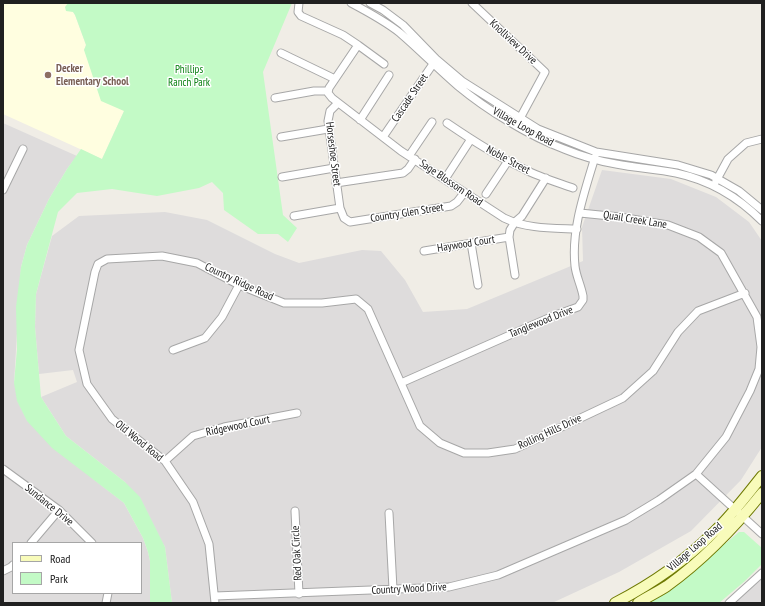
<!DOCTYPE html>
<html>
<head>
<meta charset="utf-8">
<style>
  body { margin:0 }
  #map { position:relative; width:765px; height:606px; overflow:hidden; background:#f0ede6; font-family:"PT Sans Narrow",sans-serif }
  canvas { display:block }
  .frame { position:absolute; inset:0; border:4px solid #202020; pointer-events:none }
  .legend { position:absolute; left:12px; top:542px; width:130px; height:52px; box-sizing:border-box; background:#fff; border:1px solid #a6a6a6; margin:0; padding:5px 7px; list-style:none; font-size:12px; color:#202020 }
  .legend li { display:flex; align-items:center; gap:8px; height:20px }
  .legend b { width:20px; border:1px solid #a6a6a6 }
</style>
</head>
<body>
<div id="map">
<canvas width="765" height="606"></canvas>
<div class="frame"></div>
<ul class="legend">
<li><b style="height:5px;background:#f8fbba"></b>Road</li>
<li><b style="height:11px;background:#c3fac6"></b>Park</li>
</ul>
</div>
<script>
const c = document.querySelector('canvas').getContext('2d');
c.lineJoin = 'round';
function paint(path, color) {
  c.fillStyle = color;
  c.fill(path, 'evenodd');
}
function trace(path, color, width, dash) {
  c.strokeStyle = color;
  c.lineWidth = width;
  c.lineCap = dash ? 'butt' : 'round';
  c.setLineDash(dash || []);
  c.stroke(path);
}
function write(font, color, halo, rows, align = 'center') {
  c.font = font + ' "PT Sans Narrow",sans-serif';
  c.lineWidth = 3;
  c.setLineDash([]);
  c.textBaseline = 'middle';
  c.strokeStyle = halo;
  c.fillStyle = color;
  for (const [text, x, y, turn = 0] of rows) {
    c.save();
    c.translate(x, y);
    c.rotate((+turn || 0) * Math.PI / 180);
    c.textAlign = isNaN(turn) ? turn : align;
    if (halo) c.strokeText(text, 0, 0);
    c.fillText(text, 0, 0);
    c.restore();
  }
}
const residential = new Path2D(`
  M3,123l74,33 -10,13 -18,30 -22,46 -6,22 -7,116 78,95 32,25 19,35 5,14 2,9v42h-147zM13,543h128v50h-128z
  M602,170l69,9 45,18 33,25 13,19v206l-21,33 -50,51 -72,41 -67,31h-380l-7,-56 -40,-65 -59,-46 -25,-39 36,-15 -4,-12 -34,4 -4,-47 1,-33 16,-58 27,-20 86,-4 42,8 68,34 24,9 63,-13 19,1 24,29 18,32 44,-3 116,-48 -1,-34z
  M762,567v36h-39l24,-21z`);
const education = new Path2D(`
  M3,3h65l-2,4 7,5 2,3 11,30 -2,5 40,61 -22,48 -99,-45z`);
const park = new Path2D(`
  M68,3h224l-29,69 20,143 14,13 -9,14 -10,-8h-20l-34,-24 -1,-17 -11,-11 -13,6 -42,8 -45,-7 -35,4 -19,19 -22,82 -1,33 6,70 25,39 59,46 15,15 25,50 7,56h-22v-42l-2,-9 -5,-14 -19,-35 -72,-55 -25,-27 -10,-20 -3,-18 3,-34 -1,-42 5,-40 6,-22 22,-46 18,-30 14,-20 21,10 22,-48 -23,-10 -17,-51 2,-5 -11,-30 -2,-3 -7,-1 -1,-4z
  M739,532h5l18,16v16l-17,17 -26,22h-75l80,-62 2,2z`);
const street = new Path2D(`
  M299,3l-1,9 3,4 42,19 15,10 26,19
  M351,3c17,9 34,18 49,30 20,17 38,36 58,53 29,24 71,50 106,63 17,7 34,12 52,15 20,4 40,5 60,9 33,7 62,24 86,48
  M370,3l13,7 20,15 33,34 26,22 76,48 58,23 82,13 33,10 28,16 23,19
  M472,3l73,69 -27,50
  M358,45l-29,43 -1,5 4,5 69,53 103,67c23,11 48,10 73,11
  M281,53l54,26
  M275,98l39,-7h14
  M338,103l-8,8 -2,10 12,87
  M360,120l29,-45
  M447,123c25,17 49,33 77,46 15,8 32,13 49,19
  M281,137l47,-8
  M383,137l52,-76
  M409,156l23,-34
  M282,177l52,-9
  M445,179l26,-40
  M716,181l12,-22 18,-16 16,-4
  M336,183l67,-10 5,-4 7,-10
  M3,190l20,-41
  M486,194l22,-33
  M294,216l46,-8 4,10 6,4 101,-16 6,-4 7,-9
  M471,243l7,42
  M424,251l85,-14
  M515,275l-6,-38 1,-7 5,-8 7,-6 24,-38
  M173,350l32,-12 17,-21 17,-32
  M401,383l152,-67 25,-9 5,-7v-4c-2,-11 -7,-20 -8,-30 -4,-37 10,-75 20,-109
  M165,461l28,-25 31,-9 73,-14
  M3,469l56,41 33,33
  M696,474l66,60
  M295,511l4,83
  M389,513l4,76
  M31,543l28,-33
  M3,571l8,-4 2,-2
  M215,596l234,-9 49,-12 128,-55 33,-20 37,-26 30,-37 24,-46 9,-22 2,-22 -4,-30 -36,-64 -22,-16 -31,-12 -48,-8 -40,-4
  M106,603l2,-10
  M215,603l-6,-59 -16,-42 -28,-41 -53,-42 -25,-35 -8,-34 16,-78 3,-8 9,-5 55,-3 35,7 42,22 45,18h38l34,-4 12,10 52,117 20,17 24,10h24l27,-4 108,-51 30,-27 25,-39 20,-21 47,-18
  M729,603l33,-30`);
const secondary = new Path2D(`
  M615,603c35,-18 71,-43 99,-71 18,-17 33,-37 48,-56
  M638,603c9,-6 20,-11 29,-17 36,-26 67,-58 95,-93`);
const markers = [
  [48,75,4,"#8d6e63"]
];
const streetNames = [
  ["Knollview Drive",513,42,43],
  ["Cascade Street",410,98,-56],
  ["Village Loop Road",523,127,29],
  ["Horseshoe Street",333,154,83],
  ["Noble Street",508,160,28],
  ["Sage Blossom Road",451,183,34],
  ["Country Glen Street",407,213,-9],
  ["Quail Creek Lane",635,220,9],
  ["Haywood Court",466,244,-9],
  ["Country Ridge Road",239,282,25],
  ["Tanglewood Drive",541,322,-22],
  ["Ridgewood Court",238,426,-12],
  ["Rolling Hills Drive",550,432,-25],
  ["Old Wood Road",139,441,39],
  ["Sundance Drive",49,505,39],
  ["Village Loop Road",695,547,-41],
  ["Red Oak Circle",297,553,-93],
  ["Country Wood Drive",409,589,-3]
];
const educationNames = [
  ["Decker",56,69],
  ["Elementary School",56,82]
];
const parkNames = [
  ["Phillips",189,70],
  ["Ranch Park",189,83]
];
paint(residential, '#dedcdc');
paint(education, '#fffee0');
paint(park, '#c3fac6');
trace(street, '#a7a7a7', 9);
trace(secondary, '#6f7a03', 12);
trace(street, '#fff', 7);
trace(secondary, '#f8fbba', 10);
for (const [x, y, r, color] of markers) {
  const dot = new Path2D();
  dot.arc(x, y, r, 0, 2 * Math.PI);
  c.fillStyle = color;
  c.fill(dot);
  trace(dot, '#fff', 1.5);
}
write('11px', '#202020', '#fff', streetNames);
write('bold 11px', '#785e54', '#fff', educationNames, 'left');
write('11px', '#0a8112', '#fff', parkNames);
</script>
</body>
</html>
